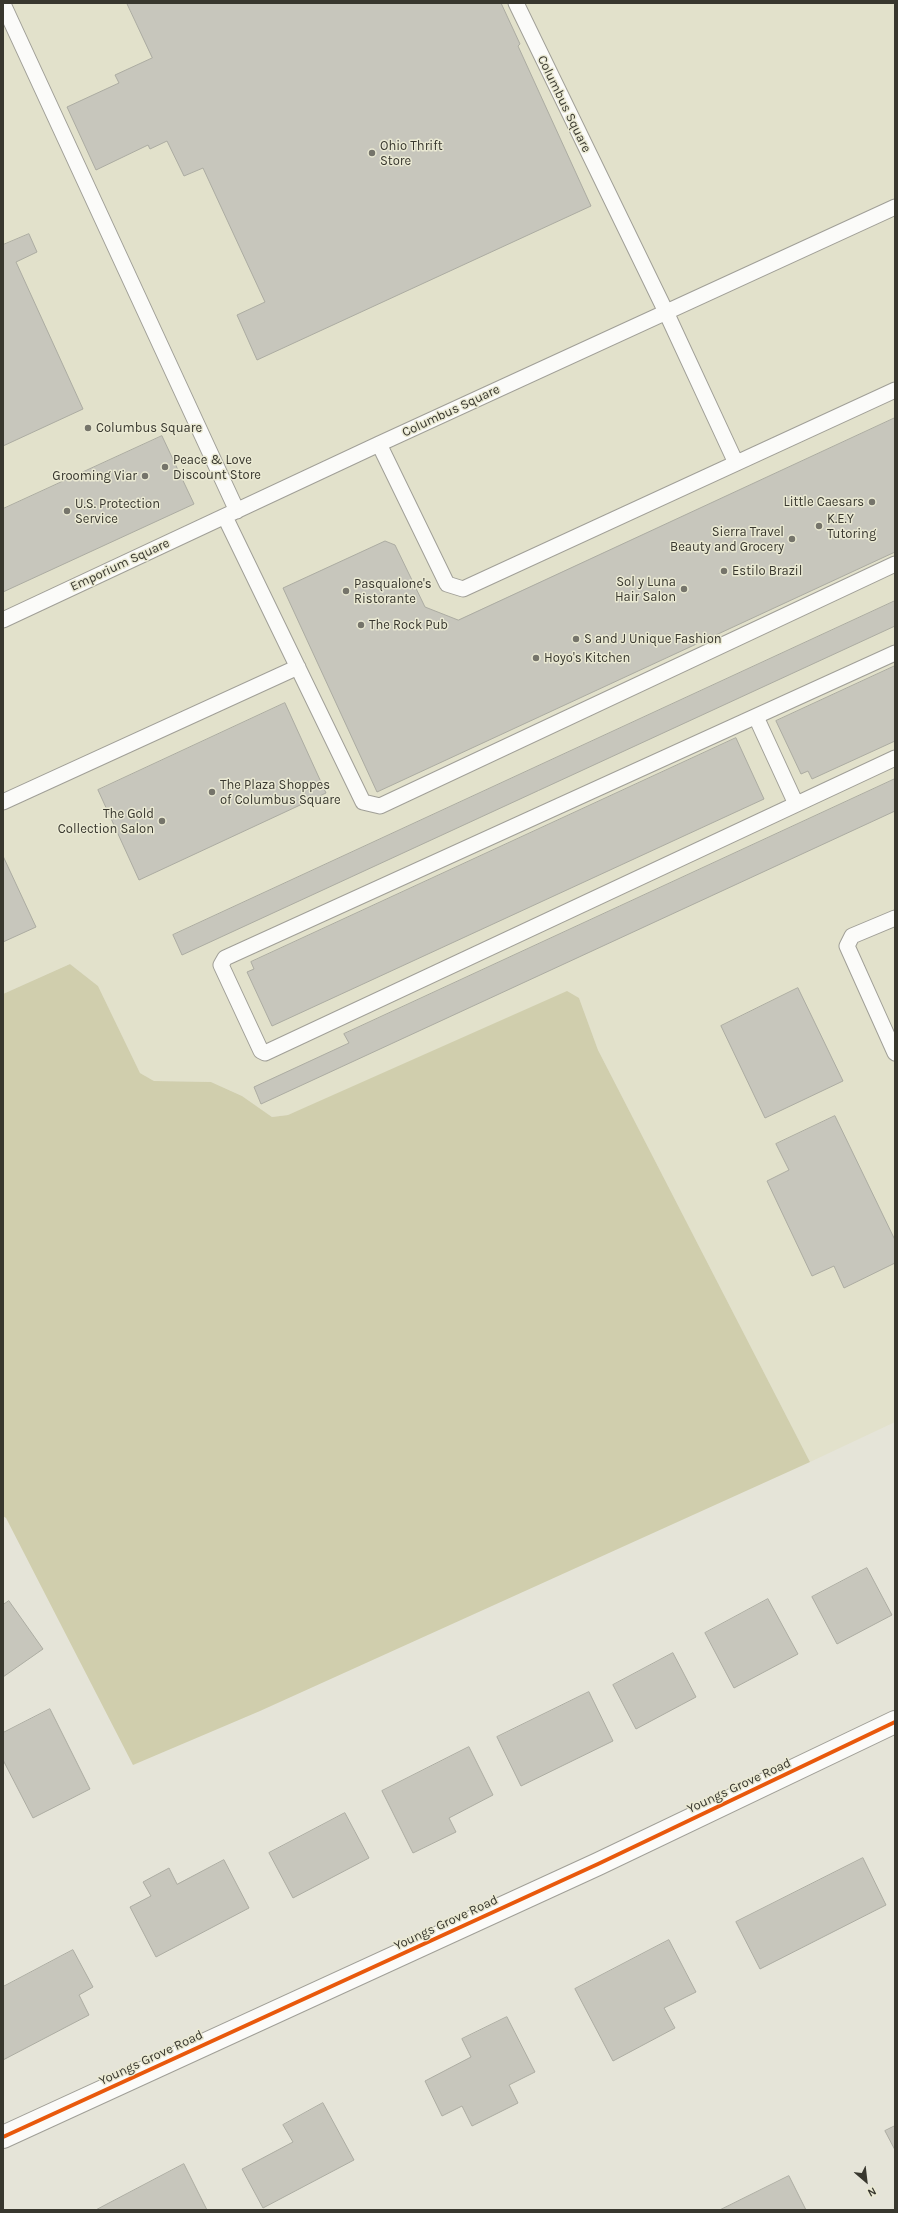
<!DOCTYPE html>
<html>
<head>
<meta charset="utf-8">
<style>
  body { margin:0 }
  #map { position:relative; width:898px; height:2213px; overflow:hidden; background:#e5e4d8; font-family:Karla,sans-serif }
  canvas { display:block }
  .frame { position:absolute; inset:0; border:4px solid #38372e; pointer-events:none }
  .north { position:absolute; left:846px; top:2161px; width:40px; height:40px; -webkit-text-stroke:3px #eae9d3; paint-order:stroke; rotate:152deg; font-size:11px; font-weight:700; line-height:16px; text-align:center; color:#38372e }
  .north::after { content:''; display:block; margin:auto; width:14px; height:18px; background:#38372e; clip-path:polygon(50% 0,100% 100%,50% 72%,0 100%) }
</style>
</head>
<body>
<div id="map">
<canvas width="898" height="2213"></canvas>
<div class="frame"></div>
<div class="north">N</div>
</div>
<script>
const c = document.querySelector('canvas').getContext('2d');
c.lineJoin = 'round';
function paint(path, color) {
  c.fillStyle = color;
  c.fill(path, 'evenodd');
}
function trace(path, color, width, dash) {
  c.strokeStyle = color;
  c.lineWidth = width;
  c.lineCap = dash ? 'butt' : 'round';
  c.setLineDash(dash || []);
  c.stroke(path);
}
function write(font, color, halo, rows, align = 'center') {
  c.font = font + ' Karla,sans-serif';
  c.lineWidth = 3;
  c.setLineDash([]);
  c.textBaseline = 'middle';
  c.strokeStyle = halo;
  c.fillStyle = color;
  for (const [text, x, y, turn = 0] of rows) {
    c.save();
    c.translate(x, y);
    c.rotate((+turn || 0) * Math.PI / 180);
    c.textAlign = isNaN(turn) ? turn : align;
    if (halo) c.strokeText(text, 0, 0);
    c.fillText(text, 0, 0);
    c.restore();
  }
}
const built = new Path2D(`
  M3,3h892v1419l-85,40 -212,-412 -19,-52 -291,117 -16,2 -30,-21 -31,-14 -57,-1 -14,-8 -42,-87 -28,-22 -67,30z`);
const green = new Path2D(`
  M70,964l28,22 42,87 14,8 57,1 31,14 30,21 16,-2 279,-124 12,7 19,52 212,412 -550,249 -127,54 -127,-247 -3,-2v-522z`);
const building = new Path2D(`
  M127,3h374l19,41 -2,2 73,160 -334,154 -20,-45 28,-13 -62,-134 -19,8 -17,-35 -17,8 -2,-4 -52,25 -29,-63 52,-24 -4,-8 37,-17z
  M29,234l8,18 -21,10 67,147 -80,37v-201z
  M895,418v134l-518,240 -94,-204 102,-47 10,4 30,62 33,13z
  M162,436l32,68 -191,88v-83z
  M895,601v25l-713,329 -9,-20z
  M895,666v75l-83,38 -4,-8 -7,3 -25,-53z
  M285,703l41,90 -187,87 -41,-90z
  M736,738l28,61 -492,227 -25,-54 7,-3 -3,-7z
  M895,779v32l-634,293 -7,-17 95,-44 -5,-9z
  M3,856l33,71 -33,15z
  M798,988l45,93 -78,37 -44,-92z
  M835,1116l60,124v23l-51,25 -10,-22 -22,10 -45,-95 22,-11 -13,-26z
  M867,1568l25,47 -55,29 -25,-47z
  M768,1599l30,55 -64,34 -29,-55z
  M9,1601l34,48 -40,28v-72z
  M673,1653l23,44 -60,32 -23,-44z
  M589,1692l24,49 -92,45 -24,-49z
  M50,1709l40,80 -57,29 -30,-58v-27z
  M469,1747l24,48 -44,23 7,14 -43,21 -31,-62z
  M345,1813l24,45 -76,40 -24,-45z
  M863,1858l23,47 -126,64 -24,-47z
  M224,1860l25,48 -93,49 -26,-50 21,-11 -8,-14 26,-14 8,16z
  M669,1940l27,52 -32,16 11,20 -62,33 -38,-72z
  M73,1950l20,37 -14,8 10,20 -86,45v-73z
  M507,2017l28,55 -26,13 9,18 -46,23 -10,-20 -20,10 -17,-35 46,-24 -9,-18z
  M323,2103l31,57 -91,48 -21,-39 51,-27 -10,-17z
  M895,2126v24l-10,-19z
  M184,2164l23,46h-111z
  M789,2176l17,34h-86z`);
const service = new Path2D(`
  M516,3l150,309 70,151
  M3,4l234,507
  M379,444l68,140 16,5 432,-199
  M225,517l138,285 17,4 515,-242
  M3,620l376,-176 516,-237
  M895,653l-670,305 -4,7 40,86 4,2 630,-295
  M756,717l40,87
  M3,802l295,-135
  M895,918l-43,18 -5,10 48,107`);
const minor = new Path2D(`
  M3,2137l595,-273 297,-142`);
const cycleway = new Path2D(`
  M3,2137l595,-273 297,-142`);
const markers = [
  [372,153,4,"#75746a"],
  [88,428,4,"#75746a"],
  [165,467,4,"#75746a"],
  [145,476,4,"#75746a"],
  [872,502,4,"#75746a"],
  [67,511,4,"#75746a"],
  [819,526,4,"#75746a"],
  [792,539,4,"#75746a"],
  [724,571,4,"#75746a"],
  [684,589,4,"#75746a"],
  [346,591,4,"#75746a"],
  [361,625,4,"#75746a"],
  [576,639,4,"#75746a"],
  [536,658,4,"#75746a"],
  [212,792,4,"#75746a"],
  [162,821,4,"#75746a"]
];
const streetNames = [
  ["Columbus Square",564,104,64],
  ["Columbus Square",451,411,-25],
  ["Emporium Square",120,565,-25],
  ["Youngs Grove Road",739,1786,-25],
  ["Youngs Grove Road",446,1923,-25],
  ["Youngs Grove Road",151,2058,-25]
];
const poiNames = [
  ["Ohio Thrift",380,146],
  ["Store",380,161],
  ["Columbus Square",96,428],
  ["Peace & Love",173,460],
  ["Discount Store",173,475],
  ["Grooming Viar",137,476,"right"],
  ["Little Caesars",864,502,"right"],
  ["U.S. Protection",75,504],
  ["Service",75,519],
  ["K.E.Y",827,519],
  ["Tutoring",827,534],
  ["Sierra Travel",784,532,"right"],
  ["Beauty and Grocery",784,547,"right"],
  ["Estilo Brazil",732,571],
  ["Sol y Luna",676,582,"right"],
  ["Hair Salon",676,597,"right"],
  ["Pasqualone's",354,584],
  ["Ristorante",354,599],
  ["The Rock Pub",369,625],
  ["S and J Unique Fashion",584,639],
  ["Hoyo's Kitchen",544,658],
  ["The Plaza Shoppes",220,785],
  ["of Columbus Square",220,800],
  ["The Gold",154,814,"right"],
  ["Collection Salon",154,829,"right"]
];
paint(built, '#e2e1cb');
paint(green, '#d0cead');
paint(building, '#c7c6bc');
trace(building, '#acaca2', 1);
trace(service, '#a09f97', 17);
trace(minor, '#a09f97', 24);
trace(service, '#fbfbf9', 15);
trace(minor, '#fbfbf9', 22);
trace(cycleway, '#e8590c', 4);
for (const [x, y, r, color] of markers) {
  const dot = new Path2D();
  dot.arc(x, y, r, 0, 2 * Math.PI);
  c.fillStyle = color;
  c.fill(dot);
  trace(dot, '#eae9d3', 1.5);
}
write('13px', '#38372e', '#eae9d3', streetNames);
write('13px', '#38372e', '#eae9d3', poiNames, 'left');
</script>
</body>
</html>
